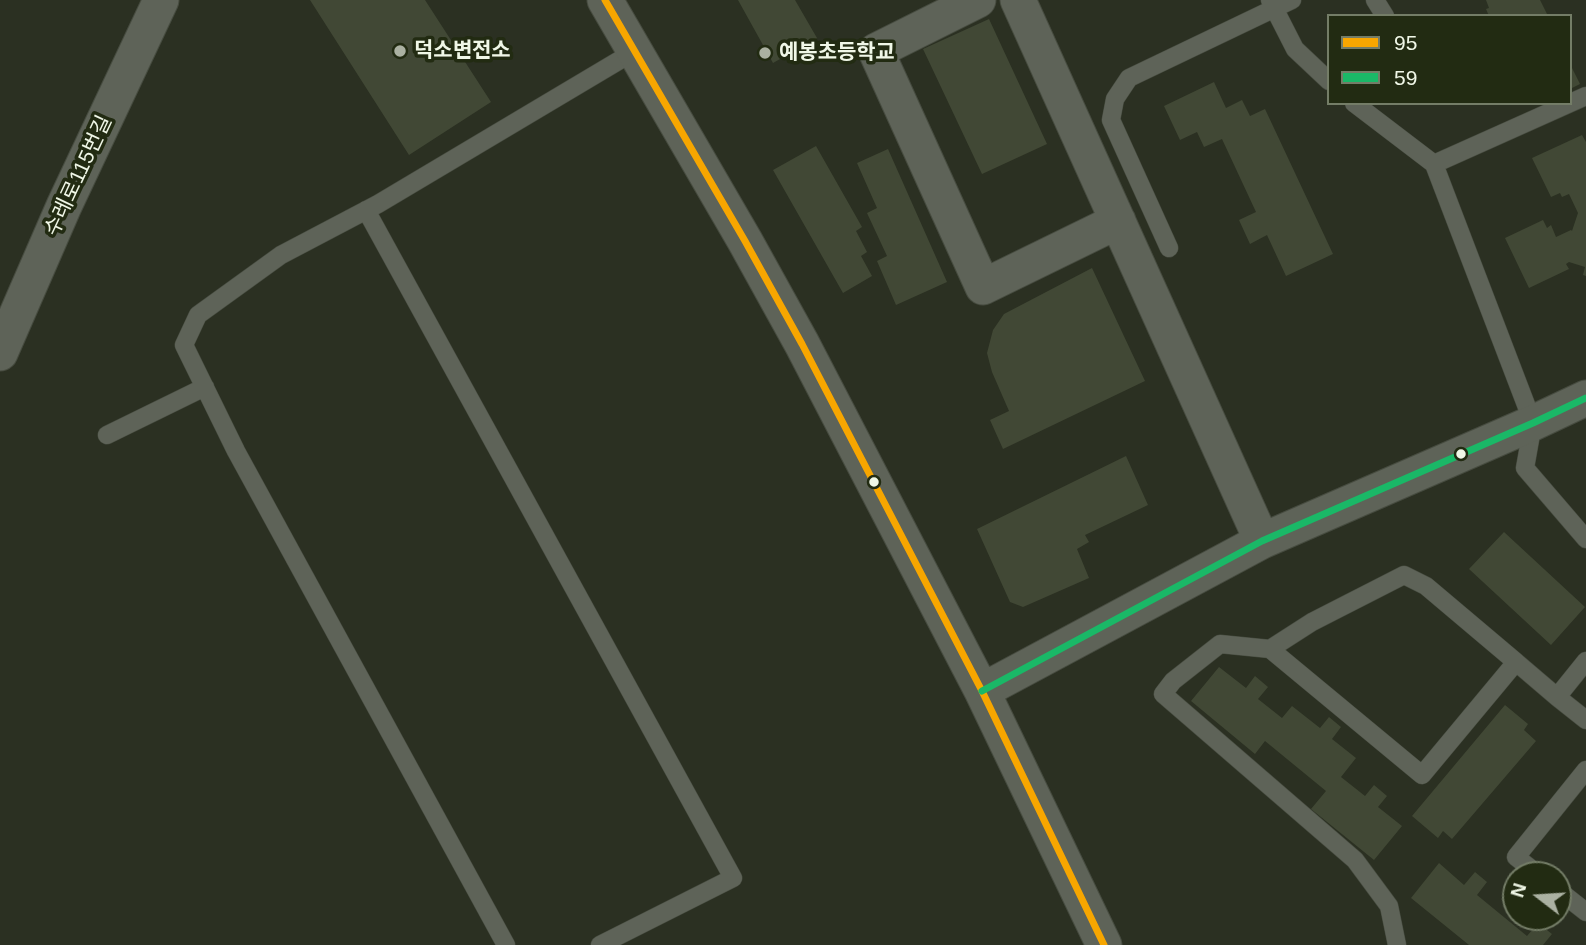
<!DOCTYPE html>
<html>
<head>
<meta charset="utf-8">
<style>
  body { margin:0 }
  #map { position:relative; width:1586px; height:945px; overflow:hidden; background:#2b3022; font-family:Helvetica,sans-serif }
  canvas { display:block }
  .legend { position:absolute; left:1327px; top:14px; width:245px; height:91px; box-sizing:border-box; background:#222b12; border:2px solid #747d67; margin:0; padding:9px 12px; list-style:none; font-size:21px; color:#f0f7e7 }
  .legend li { display:flex; align-items:center; gap:14px; height:35px }
  .legend b { width:35px; border:2px solid #747d67 }
  .north { position:absolute; left:1502px; top:861px; width:70px; height:70px; box-sizing:border-box; background:#222b12; border:2px solid #747d67; border-radius:50%; rotate:287deg; font-size:19px; font-weight:700; line-height:28px; text-align:center; color:#f0f7e7 }
  .north::after { content:''; display:block; margin:auto; width:24px; height:32px; background:#abb1a2; clip-path:polygon(50% 0,100% 100%,50% 72%,0 100%) }
</style>
</head>
<body>
<div id="map">
<canvas width="1586" height="945"></canvas>
<ul class="legend">
<li><b style="height:9px;background:#f7a600"></b>95</li>
<li><b style="height:9px;background:#1ab867"></b>59</li>
</ul>
<div class="north">N</div>
</div>
<script>
const c = document.querySelector('canvas').getContext('2d');
c.lineJoin = 'round';
function paint(path, color) {
  c.fillStyle = color;
  c.fill(path, 'evenodd');
}
function trace(path, color, width, dash) {
  c.strokeStyle = color;
  c.lineWidth = width;
  c.lineCap = dash ? 'butt' : 'round';
  c.setLineDash(dash || []);
  c.stroke(path);
}
function write(font, color, halo, rows, align = 'center') {
  c.font = font + ' Helvetica,"Noto Sans KR",sans-serif';
  c.lineWidth = 7;
  c.setLineDash([]);
  c.textBaseline = 'middle';
  c.strokeStyle = halo;
  c.fillStyle = color;
  for (const [text, x, y, turn = 0] of rows) {
    c.save();
    c.translate(x, y);
    c.rotate((+turn || 0) * Math.PI / 180);
    c.textAlign = isNaN(turn) ? turn : align;
    if (halo) c.strokeText(text, 0, 0);
    c.fillText(text, 0, 0);
    c.restore();
  }
}
const building = new Path2D(`
  M310,0h115l66,102 -82,53z
  M738,0h57l22,38 -44,25z
  M1486,0h54l8,16h-59l-3,-7 3,-1z
  M989,19l58,125 -65,30 -59,-125z
  M1570,64l10,20 -10,5z
  M1214,82l12,26 16,-8 8,16 15,-7 68,145 -47,22 -19,-41 -17,9 -11,-24 17,-8 -34,-73 -18,8 -7,-15 -17,8 -16,-34z
  M1582,135l4,7v134l-3,-1 2,-8 -16,-5 -3,2 3,5 -40,19 -24,-50 38,-18 4,8 4,-3 5,12 15,-7 1,1 6,-18 -9,-19 -7,3 -2,-4 -9,4 -19,-39z
  M816,146l46,81 -6,4 11,21 -6,4 11,20 -29,17 -70,-123z
  M888,149l59,133 -51,23 -19,-44 10,-5 -20,-43 10,-5 -20,-45z
  M1092,268l53,113 -142,68 -13,-29 19,-9 -17,-39 -5,-19 6,-23 11,-16z
  M1126,456l22,49 -63,30 4,7 -12,7 12,29 -66,29 -13,-5 -33,-73z
  M1504,532l81,75 -34,38 -82,-76z
  M1219,667l27,21 9,-12 13,11 -10,12 24,19 10,-12 28,22 9,-11 12,10 -9,12 24,19 -15,19 24,19 9,-11 13,11 -9,11 24,19 -28,34 -63,-51 15,-18 -61,-50 -10,13 -64,-53z
  M1505,705l23,19 -4,6 12,11 -84,98 -9,-8 -5,7 -26,-22z
  M1439,863l25,22 11,-13 12,10 -10,13 50,41 11,-13 14,11 -9,11h-74l-58,-47z`);
const service = new Path2D(`
  M1270,0l25,49 34,32
  M1375,0l10,16
  M1354,103l80,61 99,259 -8,45 61,71
  M1434,164l152,-68
  M366,210l367,668 -133,67
  M1169,248l-58,-128 4,-21 14,-21 163,-78
  M107,435l98,-48
  M1270,649l42,-27 92,-47 22,11 90,76
  M1586,661l-29,36 29,23
  M1539,875l-23,-18 70,-87
  M1558,890l28,22
  M506,945l-270,-494 -52,-106 14,-30 83,-60 97,-51 257,-153
  M1397,945l-8,-39 -34,-46 -192,-166 10,-13 47,-37 50,5 152,126 94,-113 41,35`);
const minor = new Path2D(`
  M605,0l140,241 57,103 180,347 122,254
  M978,0l-102,51 107,236 135,-66
  M1018,0l244,541
  M0,353l64,-147 97,-206
  M982,691l280,-150 271,-118 53,-25`);
const bus1 = new Path2D(`
  M605,0l140,241 57,103 180,347 122,254`);
const bus2 = new Path2D(`
  M982,691l280,-150 271,-118 53,-25`);
const markers = [
  [400,51,7,"#abb1a2"],
  [765,53,7,"#abb1a2"],
  [1461,454,6,"#f0f7e7"],
  [874,482,6,"#f0f7e7"]
];
const poiNames = [
  ["덕소변전소",414,51],
  ["예봉초등학교",779,53]
];
const streetNames = [
  ["수레로115번길",79,176,-65]
];
paint(building, '#414835');
trace(service, '#474c40', 19);
trace(minor, '#474c40', 37);
trace(service, '#5e6358', 18);
trace(minor, '#5e6358', 35);
trace(bus1, '#f7a600', 7);
trace(bus2, '#1ab867', 7);
for (const [x, y, r, color] of markers) {
  const dot = new Path2D();
  dot.arc(x, y, r, 0, 2 * Math.PI);
  c.fillStyle = color;
  c.fill(dot);
  trace(dot, '#222b12', 2.5);
}
write('bold 21px', '#f0f7e7', '#222b12', poiNames, 'left');
write('21px', '#f0f7e7', '#222b12', streetNames);
</script>
</body>
</html>
